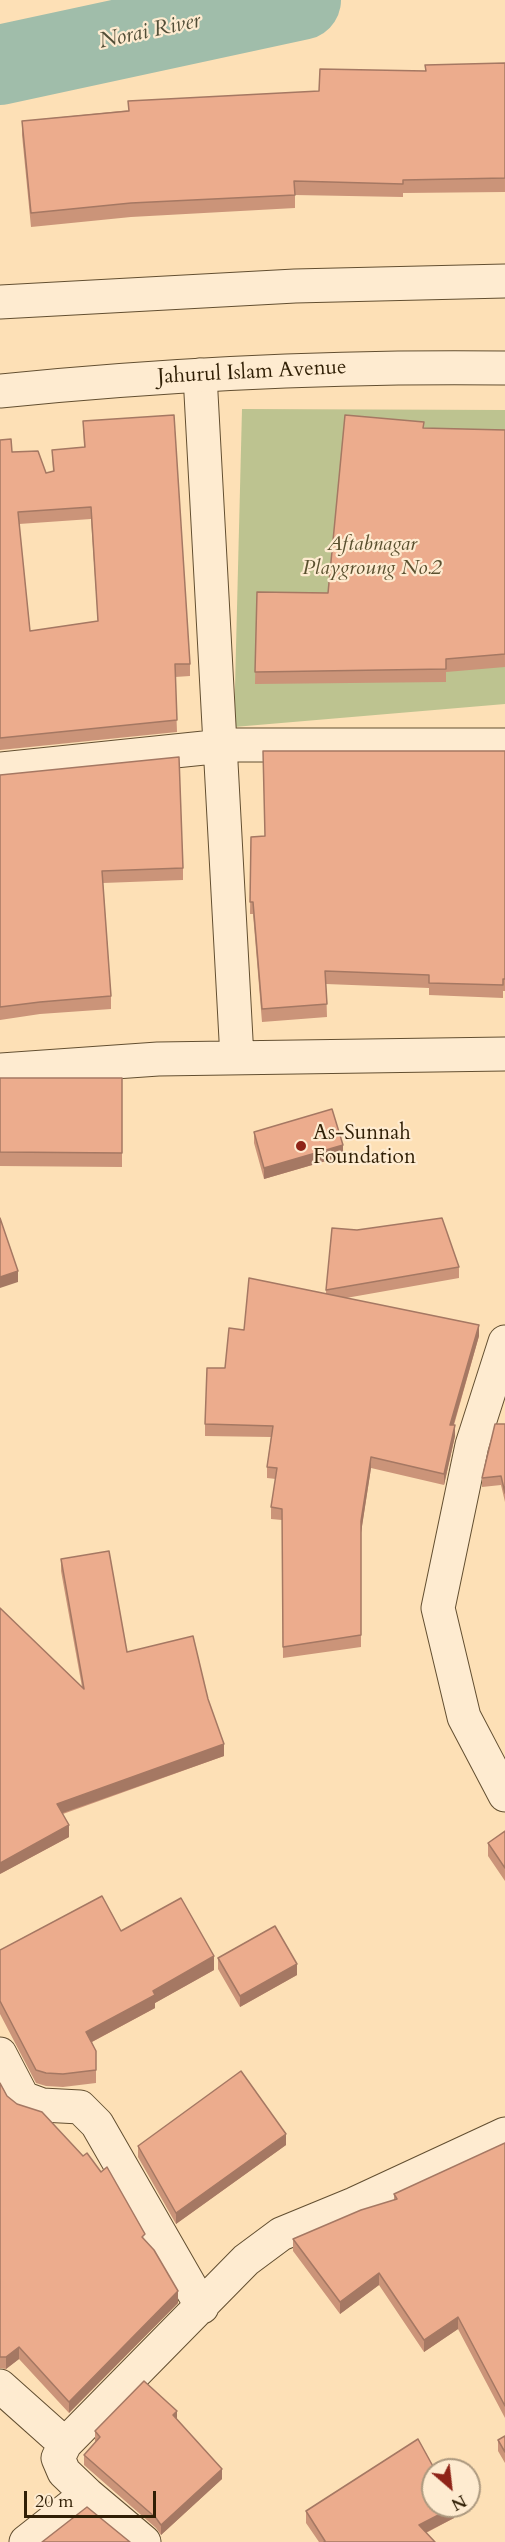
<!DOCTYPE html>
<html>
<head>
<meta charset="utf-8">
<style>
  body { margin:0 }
  #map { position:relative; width:505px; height:2542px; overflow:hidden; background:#fde0b6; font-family:Cardo,serif }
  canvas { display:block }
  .north { position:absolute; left:421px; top:2458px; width:60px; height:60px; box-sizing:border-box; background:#feebd0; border:2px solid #ac997f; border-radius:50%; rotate:152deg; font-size:16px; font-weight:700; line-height:24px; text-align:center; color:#301f05 }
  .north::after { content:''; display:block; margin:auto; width:21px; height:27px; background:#8f2418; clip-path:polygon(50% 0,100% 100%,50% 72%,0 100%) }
  .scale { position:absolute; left:24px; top:2491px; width:132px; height:27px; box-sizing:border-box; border:3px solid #301f05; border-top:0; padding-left:8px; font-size:18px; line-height:21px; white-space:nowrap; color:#301f05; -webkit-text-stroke:4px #feebd0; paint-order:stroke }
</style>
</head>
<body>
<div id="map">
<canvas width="505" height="2542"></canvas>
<div class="north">N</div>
<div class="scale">20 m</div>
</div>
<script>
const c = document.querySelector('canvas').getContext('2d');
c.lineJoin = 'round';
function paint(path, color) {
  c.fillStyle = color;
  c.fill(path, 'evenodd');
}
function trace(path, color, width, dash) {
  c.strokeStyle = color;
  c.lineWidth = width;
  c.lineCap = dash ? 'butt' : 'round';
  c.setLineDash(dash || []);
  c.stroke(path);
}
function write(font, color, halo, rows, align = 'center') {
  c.font = font + ' Cardo,serif';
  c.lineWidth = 4.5;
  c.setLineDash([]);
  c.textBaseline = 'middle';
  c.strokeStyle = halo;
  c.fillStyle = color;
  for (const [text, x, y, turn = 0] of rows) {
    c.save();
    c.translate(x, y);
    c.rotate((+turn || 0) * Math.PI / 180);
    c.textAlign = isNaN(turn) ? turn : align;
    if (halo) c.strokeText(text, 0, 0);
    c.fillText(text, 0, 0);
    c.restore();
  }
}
const green = new Path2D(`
  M242,409l263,1v294l-271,23z`);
const river = new Path2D(`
  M0,65l301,-65`);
const minor = new Path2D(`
  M200,375l37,683
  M0,769l233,-24h272
  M0,1070l158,-11 347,-5
  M505,1342l-33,103 -34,163 26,109 41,78
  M0,2054l23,44 19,7 38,2 17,17 105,183
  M0,2386l65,58
  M87,2494l-23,-22 -6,-14 7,-14 181,-184 35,-26 73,-30 151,-70
  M26,2542l61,-48 57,48`);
const tertiary = new Path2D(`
  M0,302l295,-16 210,-5
  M0,391c168,-17 336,-25 505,-23`);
const wall = new Path2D(`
  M505,63v129l-102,1v4l-108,-2v13l-164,9 -100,10 -9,-92v-14l297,-30 107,-20z
  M83,421l107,243v12l-15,1 2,55 -177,18v-310l12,12 34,21 7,-1 -1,-22 32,-3zM91,519l7,102 -68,10 -11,-107z
  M424,428l81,2v237l-59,5v10l-191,2 2,-92 71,1z
  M505,751v240h-2v7l-74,-3v-7l-103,-4 1,33 -65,5 -9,-108h-3l1,-77 13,-1z
  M0,775l183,93v12l-80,3 8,113v13l-71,5 -40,6z
  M0,1078h122v89l-122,-1z
  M254,1132l89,24 -79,23 -10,-36z
  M459,1267v11l-113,20 133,38 -25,89 1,11 -11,49 -73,-17 -10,64v115l-78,11 -1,-138 -11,-1v-12l5,-28 -9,-1v-11l4,-30 -66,-1v-12l20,-56 19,-38 82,-36v-4z
  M505,1424v78l-4,-17 -19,2v-9z
  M61,1559l66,93 81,47 16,57 -161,58 6,23 -69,37 82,-187 -21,-116z
  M505,1831v50l-17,-25v-13z
  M121,1931l93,39 -59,33v5l-63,34 4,9v32l-33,4 -17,-1 -10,-3 -36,-69v-64z
  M218,1958l79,17 -57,32 -22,-38z
  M0,2083l7,13 138,144 33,63 -109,110 -50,-54 -13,10 -6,-1z
  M505,2143v275l-47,-89 -34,23 -45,-67 -39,29 -47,-63v-12l101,-39v-6z
  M286,2145l-110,79 -38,-67v-11z
  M177,2419l45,60 -61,56 -5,-7 -72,-63v-10l12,-13 -1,-1v-10z
  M505,2436v27l-7,-12v-11z
  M306,2511l148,7 -28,15 9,9h-116l-13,-19z`);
const shadedWall = new Path2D(`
  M343,1145v11l-79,23v-11z
  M18,1271v11l-18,6v-11z
  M479,1325v11l-29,101v-12z
  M455,1425v11l-11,49v-11z
  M371,1457v11l-10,65v-12z
  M224,1744v12l-167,59v-11z
  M69,1825v12l-69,37v-11z
  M214,1956v14l-59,33v5l-69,37v-13l67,-41z
  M297,1964v11l-57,32v-11z
  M286,2134v11l-110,79v-11z
  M379,2273v12l-39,29v-12z
  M178,2291v12l-109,110v-11z
  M458,2317v12l-34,23v-12z
  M19,2347v12l-13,10v-12z
  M177,2411v9l-4,-5z
  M222,2469v10l-61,56v-10z
  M454,2507v11l-35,18v-11z`);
const building = new Path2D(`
  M505,63v115l-102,2v4l-109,-3 1,14 -164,8 -100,10 -9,-92 107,-10 -1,-10 191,-10 1,-22 106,2 -1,-6z
  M174,415l16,249h-15l2,56 -177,18v-298l11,-1 1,13 26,-1 8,22 8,-2 -2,-21 33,-3 -2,-26zM91,507l7,114 -68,10 -12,-119z
  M345,415l79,7 -1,6 82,2v224l-59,5v10l-191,3 2,-80 71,1z
  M263,751h242v228h-2v6l-74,-2v-8l-104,-4 2,33 -65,5 -9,-107h-3l1,-65 14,-1z
  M179,757l4,111 -81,3 9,125 -71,6 -40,5v-232z
  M0,1078h122v75l-122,-1z
  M332,1109l11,36 -79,23 -10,-36z
  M0,1218l18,53 -18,6z
  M442,1218l17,49 -133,23 6,-62 25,2z
  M249,1278l230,47 -29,100h5l-11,49 -73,-17 -10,64v114l-78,12 -1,-138 -11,-2 6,-39 -10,-1 6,-41 -68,-2 2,-56h18l4,-40 15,2z
  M495,1424h10v69l-4,-17 -19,2z
  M109,1551l18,101 66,-16 15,63 16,45 -167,60 12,21 -69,38v-255l84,81 -23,-130z
  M505,1831v37l-17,-25z
  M102,1896l19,35 60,-33 33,58 -61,35 2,4 -69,37 10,19v19l-33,4 -17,-1 -10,-3 -36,-69v-51z
  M275,1926l22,38 -57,32 -22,-38z
  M241,2071l45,63 -110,79 -38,-67z
  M0,2083l7,13 10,8 25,8 41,44 4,-3 14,19 6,-5 38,67 -3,3 12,13 24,41 -109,111 -50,-55 -13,10h-6z
  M505,2143v263l-47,-89 -34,23 -45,-67 -39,29 -47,-63 68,-29 36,-11 -3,-5z
  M144,2381l33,30 -4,4 49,54 -61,56 -5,-7 -72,-63 16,-18 -5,-6z
  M505,2436v16l-7,-12z
  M418,2439l17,31h-2v36h21v1l-35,18 16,17h-111l1,-1 -19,-30z
  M87,2507l43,35h-88z`);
const markers = [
  [301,1146,6,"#8f2418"]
];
const streetNames = [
  ["Jahurul Islam Avenue",252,373,-3]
];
const parkNames = [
  ["Aftabnagar",372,545],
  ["Playgroung No.2",372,569]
];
const poiNames = [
  ["As-Sunnah",313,1134],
  ["Foundation",313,1158]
];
const waterNames = [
  ["Norai River",150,32,-12]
];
paint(green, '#bdc390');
trace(river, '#a0bdaa', 80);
trace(minor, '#634f31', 35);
trace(tertiary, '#634f31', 35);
trace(minor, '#feebd0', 33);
trace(tertiary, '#feebd0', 33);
paint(wall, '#cb9479');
paint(shadedWall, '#a57863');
paint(building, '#ecac8d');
trace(building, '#a57863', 1.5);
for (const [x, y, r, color] of markers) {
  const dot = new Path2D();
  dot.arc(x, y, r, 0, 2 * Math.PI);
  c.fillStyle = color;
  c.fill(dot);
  trace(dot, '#feebd0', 2);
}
write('21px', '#301f05', '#feebd0', streetNames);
write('italic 21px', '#5a502f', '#feebd0', parkNames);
write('21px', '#301f05', '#feebd0', poiNames, 'left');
write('italic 22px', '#524e37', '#feebd0', waterNames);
</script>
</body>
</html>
